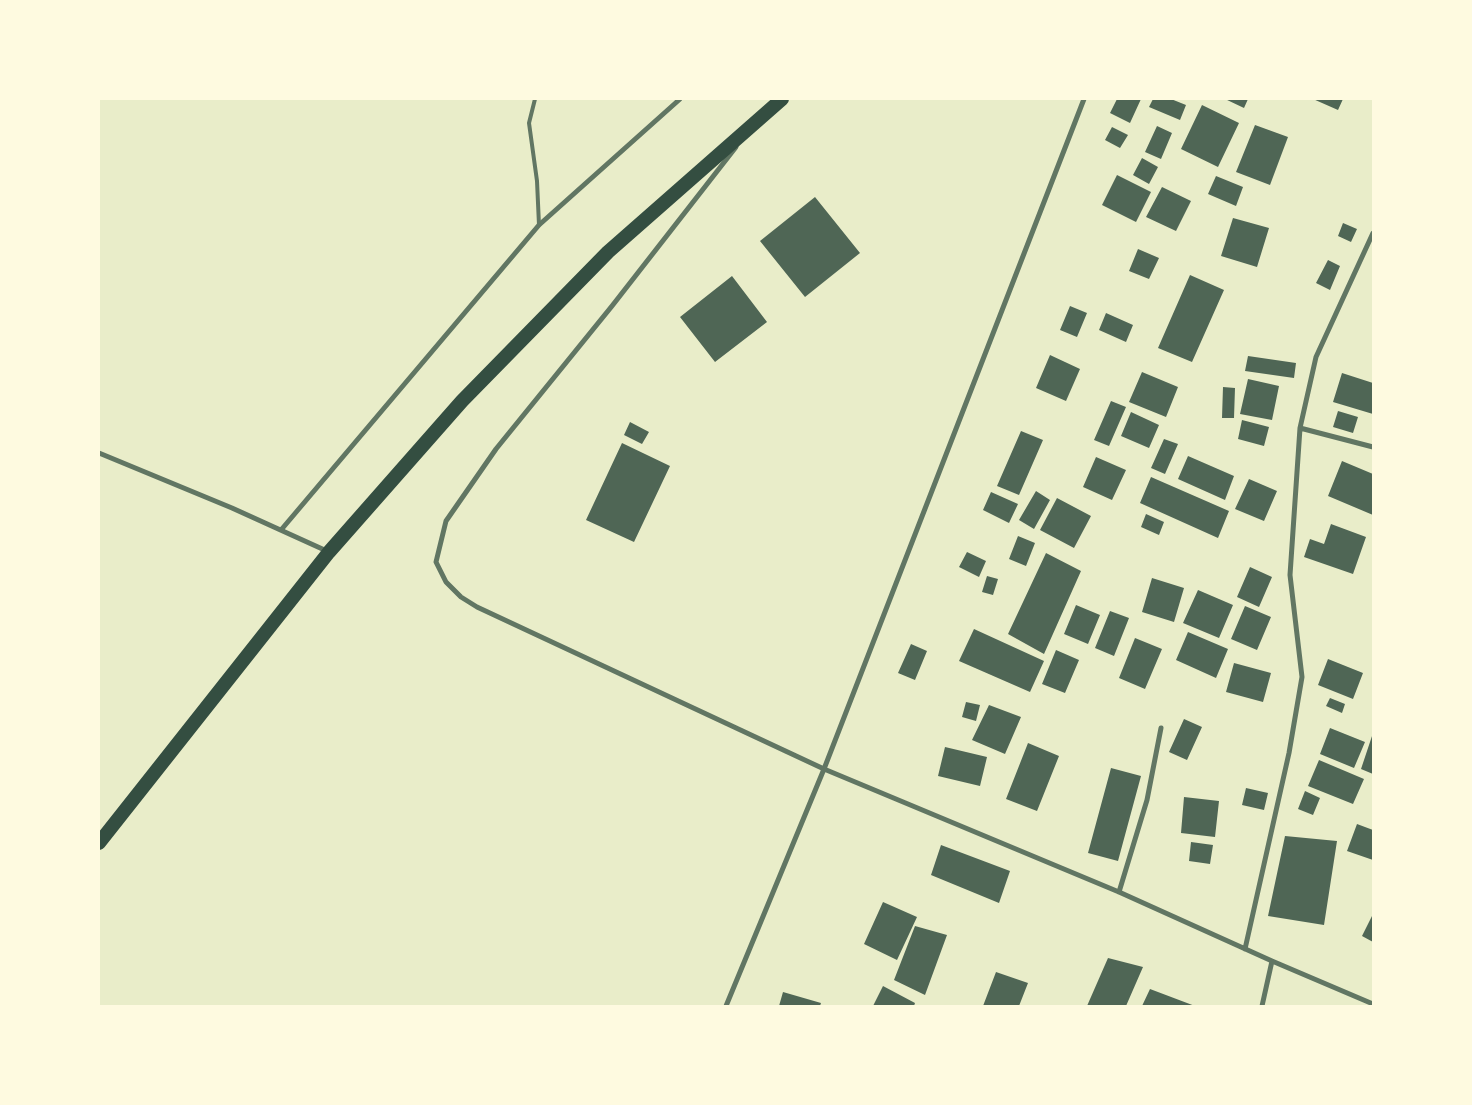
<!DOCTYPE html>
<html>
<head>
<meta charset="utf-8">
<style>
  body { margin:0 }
  #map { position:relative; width:1472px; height:1105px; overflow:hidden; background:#e9edc9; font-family:Cabin,sans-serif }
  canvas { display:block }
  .frame { position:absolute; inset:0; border:100px solid #fefae0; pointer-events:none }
</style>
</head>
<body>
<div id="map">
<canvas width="1472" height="1105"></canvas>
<div class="frame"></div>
</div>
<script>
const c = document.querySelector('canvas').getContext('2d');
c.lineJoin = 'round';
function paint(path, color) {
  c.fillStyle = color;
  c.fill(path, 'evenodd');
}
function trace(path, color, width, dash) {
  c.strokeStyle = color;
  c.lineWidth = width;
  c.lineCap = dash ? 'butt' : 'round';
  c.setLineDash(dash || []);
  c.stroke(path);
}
const building = new Path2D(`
  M1117,99h24l-11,24 -20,-10z
  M1153,99h18l15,6 -6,15 -31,-13z
  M1225,99h23l-4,9z
  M1313,99h30l-5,11z
  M1202,105l37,18 -21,44 -37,-18z
  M1255,125l33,12 -18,48 -34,-13z
  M1157,126l15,7 -11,26 -16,-7z
  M1112,127l16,8 -8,13 -15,-8z
  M1142,158l16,9 -9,17 -16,-9z
  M1117,175l34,17 -15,30 -34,-17z
  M1216,176l27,11 -7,19 -28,-12z
  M1162,187l29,14 -15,30 -30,-14z
  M815,197l45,56 -55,44 -45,-56z
  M1233,218l36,10 -12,39 -36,-11z
  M1343,223l14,6 -6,13 -13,-6z
  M1138,249l21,9 -10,21 -20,-8z
  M1328,260l12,6 -10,24 -14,-7z
  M1190,275l34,15 -32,72 -34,-14z
  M732,276l35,46 -52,40 -35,-45z
  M1070,306l17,7 -10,24 -17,-7z
  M1106,313l27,12 -7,17 -27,-12z
  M1050,355l30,14 -14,32 -30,-13z
  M1248,356l48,7 -2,15 -49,-7z
  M1142,372l36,15 -12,30 -37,-15z
  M1342,373l31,10v31l-40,-12z
  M1248,379l31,7 -7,34 -32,-6z
  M1223,387l12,1 -1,30h-12z
  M1111,401l15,6 -17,39 -15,-6z
  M1338,411l20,6 -5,16 -20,-6z
  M1131,412l28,13 -10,23 -28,-12z
  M1242,420l27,7 -5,19 -26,-7z
  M630,422l19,10 -7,12 -18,-9z
  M1021,431l22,9 -24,55 -22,-9z
  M1164,439l14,5 -13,30 -14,-6z
  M622,443l48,23 -36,76 -48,-22z
  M1188,456l46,20 -9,24 -47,-21z
  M1096,457l30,13 -14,30 -29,-13z
  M1342,461l31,13v41l-45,-19z
  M1151,477l78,34 -11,27 -78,-35z
  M1249,479l28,12 -13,30 -29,-12z
  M1036,491l14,9 -16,29 -15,-9z
  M991,492l27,12 -9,19 -26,-13z
  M1057,498l34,18 -17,32 -34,-18z
  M1146,514l18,8 -5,13 -18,-8z
  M1331,524l35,13 -13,37 -49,-17 6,-18 14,5z
  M1018,536l17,7 -9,23 -17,-7z
  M967,552l19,9 -7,16 -20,-10z
  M1046,553l35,18 -37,83 -36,-20z
  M1250,567l22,10 -13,30 -22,-10z
  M987,576l11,3 -5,16 -11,-3z
  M1152,578l32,10 -10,34 -32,-10z
  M1198,590l35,15 -14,33 -36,-15z
  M1076,605l24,10 -12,29 -24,-10z
  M1245,606l26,11 -14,33 -26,-11z
  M1110,611l19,7 -15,38 -19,-8z
  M974,629l70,32 -14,31 -71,-31z
  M1188,632l40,17 -12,29 -40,-18z
  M1135,638l27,11 -17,40 -26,-11z
  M911,644l16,7 -12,29 -17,-7z
  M1056,650l23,10 -14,33 -23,-9z
  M1328,659l35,14 -10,26 -35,-14z
  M1234,663l37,10 -8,29 -37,-10z
  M1330,698l15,6 -3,9 -16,-7z
  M966,702l14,3 -4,16 -14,-4z
  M989,705l32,12 -16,37 -33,-14z
  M1184,719l18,8 -15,33 -18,-8z
  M1330,728l35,14 -11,26 -34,-14z
  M1373,733v41l-12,-5z
  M1028,743l31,13 -22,55 -31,-12z
  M945,747l42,10 -7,29 -42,-10z
  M1319,760l45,19 -11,25 -45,-18z
  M1111,768l30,8 -23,85 -30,-8z
  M1246,788l22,5 -4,17 -22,-5z
  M1305,791l15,7 -7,17 -15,-6z
  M1184,797l35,4 -4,36 -34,-4z
  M1357,824l16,6v30l-26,-9z
  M1285,836l52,5 -13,84 -56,-9z
  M1191,842l22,3 -3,19 -21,-3z
  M941,845l69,26 -11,32 -68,-28z
  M883,902l34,15 -20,43 -33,-16z
  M1373,914v28l-11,-6z
  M915,926l32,9 -22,60 -31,-15z
  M1108,958l35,9 -17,39h-39z
  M996,972l32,11 -9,23h-36z
  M883,986l32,17 -1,3h-41z
  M1150,989l45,17h-53z
  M783,992l38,11 -1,3h-41z`);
const service = new Path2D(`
  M535,99l-6,24 8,58 2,44`);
const minor = new Path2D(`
  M736,147l-124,159 -116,143 -50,72 -10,41 10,20 15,15 16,10 347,162 295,123 153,69 -10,45
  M1300,428l73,19
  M99,453l133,55 97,44
  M281,530l258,-305 141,-126
  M1119,892l28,-92 14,-72
  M1245,949l44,-196 13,-76 -12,-102 10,-147 16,-71 57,-124
  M1272,961l101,43
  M726,1006l98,-237 260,-670`);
const trunk = new Path2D(`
  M99,843l230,-291 133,-151 146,-149 174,-153`);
paint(building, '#4f6655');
trace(service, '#617663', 4);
trace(minor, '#617663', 5);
trace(trunk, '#344e41', 14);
</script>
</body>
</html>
